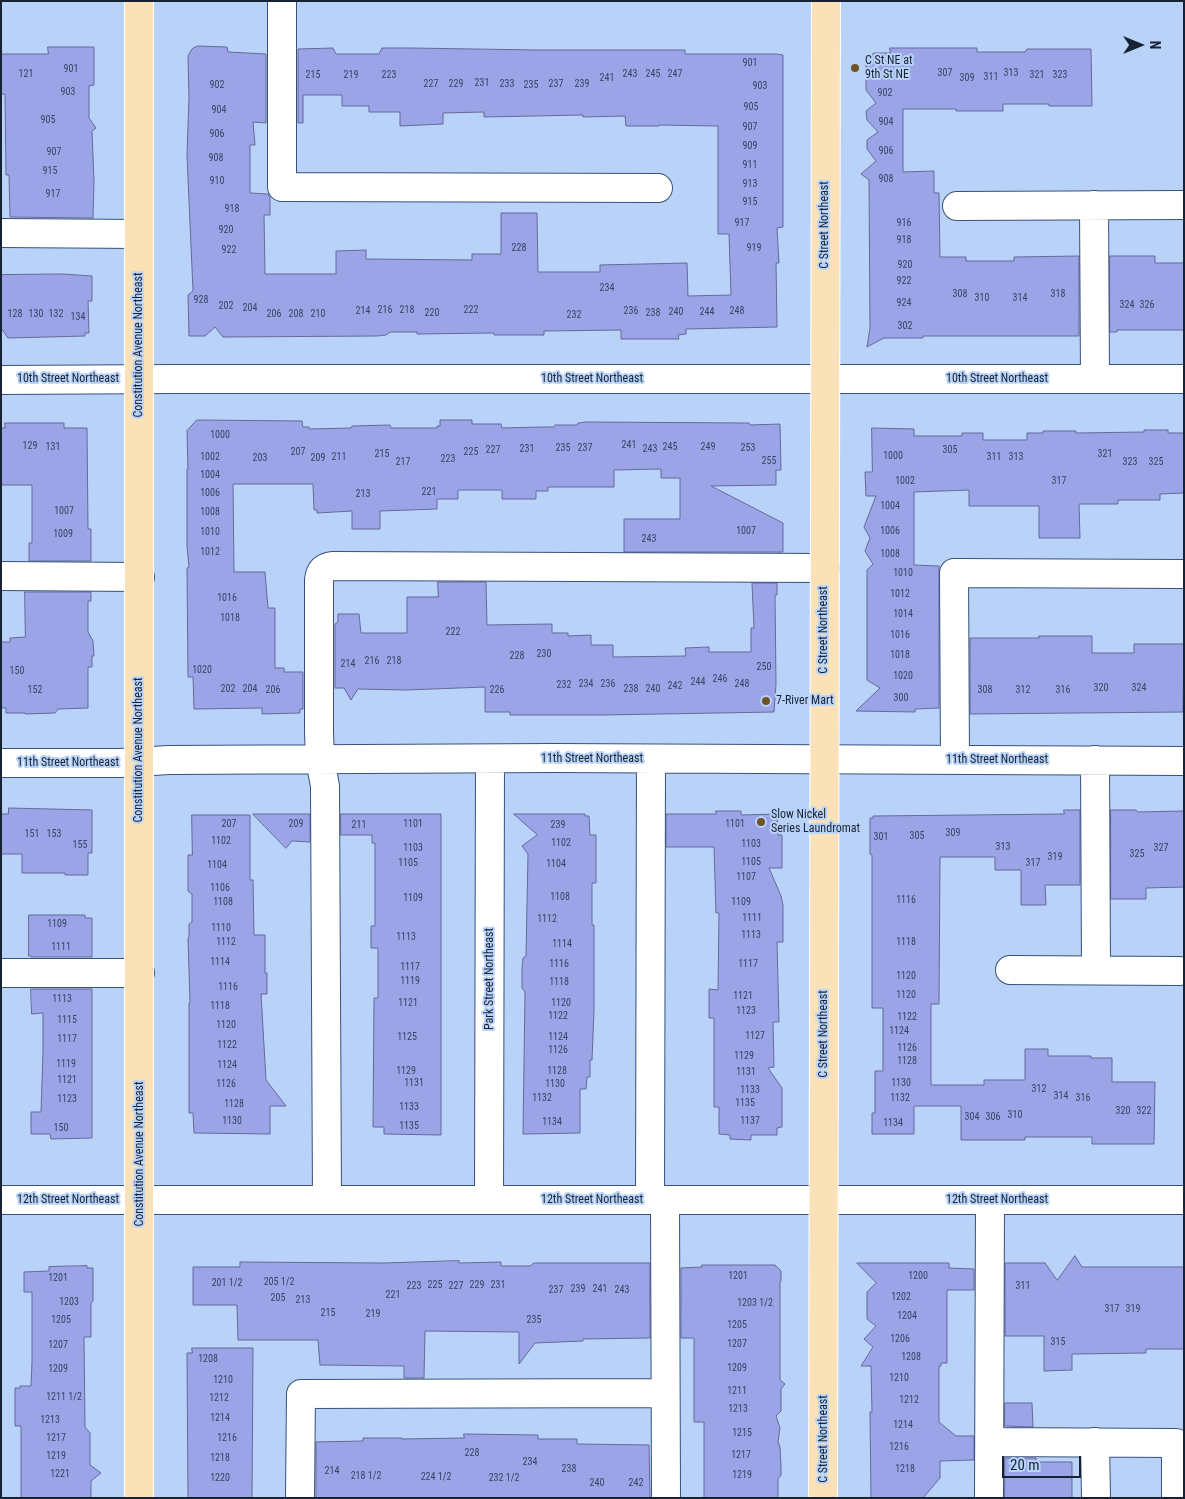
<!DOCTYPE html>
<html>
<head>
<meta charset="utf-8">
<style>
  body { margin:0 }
  #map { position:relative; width:1185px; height:1499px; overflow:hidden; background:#b9d2f8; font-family:"Roboto Condensed",sans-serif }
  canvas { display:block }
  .frame { position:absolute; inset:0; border:2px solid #172334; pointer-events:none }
  .north { position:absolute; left:1115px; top:20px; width:50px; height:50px; -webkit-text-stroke:4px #b9d2f8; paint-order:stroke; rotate:90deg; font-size:14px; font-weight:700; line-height:20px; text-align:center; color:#172334 }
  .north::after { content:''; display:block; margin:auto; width:18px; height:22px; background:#172334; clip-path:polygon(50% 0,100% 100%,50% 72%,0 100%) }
  .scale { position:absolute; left:1002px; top:1456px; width:79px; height:22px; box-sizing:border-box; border:2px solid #172334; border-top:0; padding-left:6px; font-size:15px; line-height:18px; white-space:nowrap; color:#172334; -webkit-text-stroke:4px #b9d2f8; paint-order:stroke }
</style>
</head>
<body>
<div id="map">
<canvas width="1185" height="1499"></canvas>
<div class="frame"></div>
<div class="north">N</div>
<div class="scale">20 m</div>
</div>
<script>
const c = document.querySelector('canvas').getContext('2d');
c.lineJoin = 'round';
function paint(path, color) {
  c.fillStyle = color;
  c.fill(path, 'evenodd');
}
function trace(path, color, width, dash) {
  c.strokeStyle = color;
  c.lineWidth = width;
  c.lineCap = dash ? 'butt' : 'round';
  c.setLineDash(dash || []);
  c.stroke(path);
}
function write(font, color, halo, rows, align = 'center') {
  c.font = font + ' "Roboto Condensed",sans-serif';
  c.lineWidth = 4;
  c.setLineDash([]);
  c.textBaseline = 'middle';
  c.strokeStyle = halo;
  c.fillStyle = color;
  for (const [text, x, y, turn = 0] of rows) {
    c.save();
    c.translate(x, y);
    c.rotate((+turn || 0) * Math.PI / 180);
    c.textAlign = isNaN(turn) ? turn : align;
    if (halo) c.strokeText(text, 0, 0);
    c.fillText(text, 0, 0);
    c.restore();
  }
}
const building = new Path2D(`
  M198,46l29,1 1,5 38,2v69l-13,-1 2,23h-5v48l18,1 2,3v18h-6l1,59h71v-23l30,-1v9l106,1v-6h29v-41h36l1,59h62v-7l87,-2 1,33 43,-1 -2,-61h-11v-108l-59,-1v1h-33l-1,-10 -42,1v-2l-99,2v-5l-41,1v11l-43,2v-14h-31v-6h-27v-11h-39v28h-5v-74l35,-1 3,6h43l3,-6h30l125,2h148v4h91l7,1v172l-6,1 2,35h-3l1,64 -91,2v5l-8,1 1,4h-58v-9l-77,1v4h-50v-2l-77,1v-2h-27l-4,3 -9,1 -154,1 -8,-10 -10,9h-16l-1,-41 5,-4 -6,-136 2,-57 -1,-42 4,-7z
  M48,47h46v38l-5,1v32l7,10 -4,3 2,51 -1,36 -83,-1 -1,-42h-3l-1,-81h-4v-40h47z
  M890,48h87v4h48l2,-3h64l1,57h-43v-2h-46v7h-47v-2h-53v63l31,-1v22h5l1,64h26v4h48v-4l65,-1v80h-156v2h-39l-17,9 3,-19 -1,-148 -8,-6 15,-13 -9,-12v-9l11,-8 -11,-12 -1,-9 10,-8 -10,-13v-31l8,-6h16z
  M1110,256h45v7h29v67h-67v2h-7z
  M63,274l29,2v25h-4l1,32h-4v3l-77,2 -7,-10v-53z
  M197,420l105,1 1,6h6v2l42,-1 1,-2 38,-1 1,3h46v-2h3v-6h32v4h29l1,4 40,-1h12l1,-2h22l1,-2 8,-1 163,1 1,2 30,-1 1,46h-5v15l-65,1 72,37v29h-159v-33h56v-41h-19v-9l-47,1v17h-66v4h-12v8h-34v-9h-44v9h-21v10l-57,2v18h-28v-18l-35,2v-3h-3l-1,-26h-80l1,88h31l3,36h7v60h9v4h19v37h-3v4l-38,1v-6l-68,1 -1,-32h-5l-1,-109 2,-1 -2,-21v-77h1l-1,-38z
  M5,423h59v5h23l1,101h3v32h-62v-18h3v-58h-31v-57h4z
  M872,428l42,1v7h48v-3h21v7h44v-7h16v-2h33v2l68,-1v-2h24v3h16v60l-24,1v6h-42v4h-39l1,34h-41v-32h-70v-16l-55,2v73l25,1v142l-24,1v3l-59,-1 24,-23 -13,-8v-110l6,-6 -8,-13 5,-13 -6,-11 12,-31h-10l-1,-24h7z
  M438,582h48l1,43 65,-1v9h16v3l23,-1v10h22v12l73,-1 -1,-8 24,-1v5h42v-24h3l-2,-45h25v12h-2l1,89 -2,28 -172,3h-92v-3h-25v-25l-79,3 -48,-1 -7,11 -7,-12h-9v-64l3,-2v-8h21l2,19h46v-36h31z
  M25,592h66v9h-3v31l5,9 1,15h-2v11h-4v41l-30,1 -3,4 -30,1v-1h-19v-5h-5v-66h9v-4l15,-1z
  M1039,636h53v17h42v-9h50l-1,68 -213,2v-76h69z
  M9,808l83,2v43h-4v22h-23v-2h-43v-19h-21v-40h7z
  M1064,810h16v75h-35l1,20h-25v-35h-26v-13h-55l-1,147h-8v81h53v-5h41v-31h23v7h43v2h21v24h43l-1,62h-62v-7h-67v3h-64v-34h-47v28h-42v-21h3v-42h8v-63h-11v-153l-2,-1v-36h3v-2l191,-2z
  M1111,810h25l2,2 46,-1v76l-38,1v11h-35z
  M716,811h25v4l36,-1 1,21h4v33h-13l12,28 2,10v36h-6l2,80h-6l1,45 -6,1 14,20v39l-5,1v7h-26v5l-21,-1v-4l-11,-1v-27h-5v-89h-5v-29l9,1 1,-77h-3l-2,-66h-48v-33h50z
  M253,814h57v28l-18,-1 -6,7z
  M341,814h100v321l-57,-1v-7h-11l1,-129h4v-50h-7v-22h4v-83h-3v-8h-31z
  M514,814h71v2h4l1,19h6v48h-4v42h2v85l-2,50h-2v17h-3l-1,12h-6v44l-57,1 2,-142 -3,-4v-20l1,-10 3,-2 2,-102 -6,-8 15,-11z
  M192,815h58v65h3l1,55h11v38h2v21h-6l5,86 20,26h-16v28l-76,-1 -1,-20h-4v-110l1,-1 -2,-64 1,-1v-13l3,-2v-28l-4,-3v-36h4z
  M29,915h56v3h7v39h-61v-1h-2z
  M31,989h61v149l-41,1 -1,-5h-19v-22h10l2,-60v-39l-11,1z
  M1075,1256l7,11h102v82h-38v4l-74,1v16l-28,1v-35h-39v-73h40l12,17z
  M459,1261v2l42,-1v4h29l4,-3h116v75l-67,1v2l-48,2 -16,21v-32l-94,-1 -1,47h-20v-12l-84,-1 -2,-25h-80l-1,-35h-44v-38h47v-5l143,1z
  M857,1263h92v5l25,1v21h-27v73h-6v3h-2v56l17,14h18v24l-34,1v17l-17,20h-52l-1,-86h2l-1,-46h-10l12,-19 -9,-8 12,-13 -9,-7v-27l9,-9z
  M702,1265h73l6,6v10l-1,1v98l5,4 -4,5v22l-5,5 4,12 -2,14 2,5 1,20v8l-3,4v19h-74v-76h-10v-84h-13v-70l21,-1z
  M87,1266v2h6v33l-2,2v34h-7l1,90 5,6v32l11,8 -10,8v17h-70v-72h-6v-38h5v-2h11l1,-24v-70h-8v-20l25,-1v-4z
  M192,1348h61l-1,150h-64l-1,-145h5z
  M1005,1403h27l1,24 -28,-1z
  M464,1434l74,1v4h39v5l72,1 1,53h-334v-56l47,-1v-3h39v1l62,-1z
  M1005,1458h31v4h36v36h-67z`);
const minor = new Path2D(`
  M282,1v186l376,1
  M1094,205l1,174
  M957,206l227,-1
  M1,233l138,1
  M1,380l173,-1h1010
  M1,576l139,1
  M955,760l-1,-187 230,1
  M1095,760l1,210
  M1,763h119l49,-3 384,-2 631,3
  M1010,970l170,1
  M1,973h139
  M327,1199l-2,-413 -5,-27 -1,-27v-152c1,-9 5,-13 14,-14l492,2
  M489,1199l1,-440
  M1,1200h1183
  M650,1200l1,-441
  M665,1200l1,298
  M990,1442l186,1v55
  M1095,1442l1,56
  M300,1498l1,-104 364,-1
  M989,1498l1,-298`);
const major = new Path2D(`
  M139,1v1497
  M823,1498l3,-1497`);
const markers = [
  [855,68,5,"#6e5325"],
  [766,701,5,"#6e5325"],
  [761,822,5,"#6e5325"]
];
const numberNames = [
  ["901",750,63],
  ["901",71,69],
  ["307",945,73],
  ["313",1011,73],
  ["121",26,74],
  ["243",630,74],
  ["245",653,74],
  ["247",675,74],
  ["215",313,75],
  ["219",351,75],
  ["223",389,75],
  ["321",1037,75],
  ["323",1060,75],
  ["311",991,77],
  ["241",607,78],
  ["309",967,78],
  ["231",482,83],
  ["227",431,84],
  ["229",456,84],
  ["233",507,84],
  ["237",556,84],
  ["239",582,84],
  ["902",217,85],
  ["235",531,85],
  ["903",760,86],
  ["903",68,92],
  ["902",885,93],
  ["905",751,107],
  ["904",219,110],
  ["905",48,120],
  ["904",886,122],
  ["907",750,127],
  ["906",217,134],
  ["909",750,146],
  ["906",886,151],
  ["907",54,152],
  ["908",216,158],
  ["911",750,165],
  ["915",50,171],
  ["908",886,179],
  ["910",217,181],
  ["913",750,184],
  ["917",53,194],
  ["915",750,202],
  ["918",232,209],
  ["917",742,223],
  ["916",904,223],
  ["920",226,230],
  ["918",904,240],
  ["228",519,248],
  ["919",754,248],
  ["922",229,250],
  ["920",905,265],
  ["922",904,281],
  ["234",607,288],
  ["308",960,294],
  ["318",1058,294],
  ["310",982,298],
  ["314",1020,298],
  ["928",201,300],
  ["924",904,303],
  ["324",1127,305],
  ["326",1147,305],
  ["202",226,306],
  ["204",250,308],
  ["216",385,310],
  ["218",407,310],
  ["222",471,310],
  ["214",363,311],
  ["236",631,311],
  ["248",737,311],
  ["240",676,312],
  ["244",707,312],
  ["220",432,313],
  ["238",653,313],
  ["128",15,314],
  ["130",36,314],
  ["132",56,314],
  ["206",274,314],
  ["208",296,314],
  ["210",318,314],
  ["232",574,315],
  ["134",78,317],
  ["302",905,326],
  ["1000",220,435],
  ["241",629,445],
  ["129",30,446],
  ["131",53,447],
  ["245",670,447],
  ["249",708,447],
  ["235",563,448],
  ["237",585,448],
  ["253",748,448],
  ["231",527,449],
  ["243",650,449],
  ["227",493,450],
  ["305",950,450],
  ["207",298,452],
  ["225",471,452],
  ["215",382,454],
  ["321",1105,454],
  ["1000",893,456],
  ["1002",210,457],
  ["211",339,457],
  ["311",994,457],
  ["313",1016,457],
  ["203",260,458],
  ["209",318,458],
  ["223",448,459],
  ["255",769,461],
  ["217",403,462],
  ["323",1130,462],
  ["325",1156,462],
  ["1004",210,475],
  ["1002",905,481],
  ["317",1059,481],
  ["221",429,492],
  ["1006",210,493],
  ["213",363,494],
  ["1004",890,506],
  ["1007",64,511],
  ["1008",210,512],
  ["1007",746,531],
  ["1006",890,531],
  ["1010",210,532],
  ["1009",63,534],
  ["243",649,539],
  ["1012",210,552],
  ["1008",890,554],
  ["1010",903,573],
  ["1012",900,594],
  ["1016",227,598],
  ["1014",903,614],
  ["1018",230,618],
  ["222",453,632],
  ["1016",900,635],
  ["230",544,654],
  ["1018",900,655],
  ["228",517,656],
  ["216",372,661],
  ["218",394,661],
  ["214",348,664],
  ["250",764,667],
  ["1020",202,670],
  ["150",17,671],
  ["1020",903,676],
  ["246",720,679],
  ["244",698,682],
  ["234",586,684],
  ["236",608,684],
  ["248",742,684],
  ["232",564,685],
  ["242",675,686],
  ["320",1101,688],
  ["324",1139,688],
  ["202",228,689],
  ["204",250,689],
  ["238",631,689],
  ["240",653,689],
  ["152",35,690],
  ["206",273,690],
  ["226",497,690],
  ["308",985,690],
  ["312",1023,690],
  ["316",1063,690],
  ["300",901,698],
  ["207",229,824],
  ["209",296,824],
  ["1101",413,824],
  ["1101",735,824],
  ["211",359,825],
  ["239",558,825],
  ["309",953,833],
  ["151",32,834],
  ["153",54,834],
  ["305",917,836],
  ["301",881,837],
  ["1102",221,841],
  ["1102",561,843],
  ["1103",751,844],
  ["155",80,845],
  ["313",1003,847],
  ["1103",413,848],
  ["327",1161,848],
  ["325",1137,854],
  ["319",1055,857],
  ["1105",751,862],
  ["1105",408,863],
  ["317",1033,863],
  ["1104",556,864],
  ["1104",217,865],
  ["1107",746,877],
  ["1106",220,888],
  ["1108",560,897],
  ["1109",413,898],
  ["1116",906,900],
  ["1108",223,902],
  ["1109",741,902],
  ["1111",752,918],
  ["1112",547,919],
  ["1109",57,924],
  ["1110",221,928],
  ["1113",751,935],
  ["1113",406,937],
  ["1112",226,942],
  ["1118",906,942],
  ["1114",562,944],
  ["1111",61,947],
  ["1114",220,962],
  ["1116",559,964],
  ["1117",748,964],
  ["1117",410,967],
  ["1120",906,976],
  ["1119",410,981],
  ["1118",559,982],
  ["1116",228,987],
  ["1120",906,995],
  ["1121",743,996],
  ["1113",62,999],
  ["1121",408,1003],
  ["1120",561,1003],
  ["1118",220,1006],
  ["1123",746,1011],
  ["1122",558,1016],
  ["1122",907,1017],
  ["1115",67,1020],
  ["1120",226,1025],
  ["1124",899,1031],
  ["1127",755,1036],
  ["1125",407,1037],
  ["1124",558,1037],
  ["1117",67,1039],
  ["1122",227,1045],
  ["1126",907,1048],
  ["1126",558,1050],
  ["1129",744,1056],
  ["1128",907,1061],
  ["1119",66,1064],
  ["1124",227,1065],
  ["1129",406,1071],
  ["1128",557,1071],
  ["1131",746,1072],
  ["1121",67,1080],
  ["1131",414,1083],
  ["1130",901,1083],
  ["1126",226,1084],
  ["1130",555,1084],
  ["312",1039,1089],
  ["1133",750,1090],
  ["314",1061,1096],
  ["1132",542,1098],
  ["1132",900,1098],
  ["316",1083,1098],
  ["1123",67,1099],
  ["1135",745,1103],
  ["1128",234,1104],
  ["1133",409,1107],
  ["320",1123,1111],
  ["322",1144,1111],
  ["310",1015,1115],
  ["304",972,1117],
  ["306",993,1117],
  ["1130",232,1121],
  ["1137",750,1121],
  ["1134",552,1122],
  ["1134",893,1123],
  ["1135",409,1126],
  ["150",61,1128],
  ["1201",738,1276],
  ["1200",918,1276],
  ["1201",58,1278],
  ["205 1/2",279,1282],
  ["201 1/2",227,1283],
  ["225",435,1285],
  ["229",477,1285],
  ["231",498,1285],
  ["223",414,1286],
  ["227",456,1286],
  ["311",1023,1286],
  ["239",578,1289],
  ["241",600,1289],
  ["237",556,1290],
  ["243",622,1290],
  ["221",393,1295],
  ["1202",901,1297],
  ["205",278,1298],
  ["213",303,1300],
  ["1203",69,1302],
  ["1203 1/2",755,1303],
  ["317",1112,1309],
  ["319",1133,1309],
  ["215",328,1313],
  ["219",373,1314],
  ["1204",907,1316],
  ["1205",61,1320],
  ["235",534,1320],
  ["1205",737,1325],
  ["1206",900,1339],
  ["315",1058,1342],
  ["1207",737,1344],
  ["1207",58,1345],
  ["1208",911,1357],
  ["1208",208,1359],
  ["1209",737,1368],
  ["1209",58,1369],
  ["1210",899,1378],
  ["1210",223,1380],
  ["1211",737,1391],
  ["1211 1/2",64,1397],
  ["1212",219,1398],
  ["1212",909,1400],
  ["1213",738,1409],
  ["1214",220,1418],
  ["1213",50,1420],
  ["1214",903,1425],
  ["1215",742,1433],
  ["1217",56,1438],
  ["1216",227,1438],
  ["1216",899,1447],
  ["228",472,1453],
  ["1217",741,1455],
  ["1219",56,1456],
  ["1218",220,1458],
  ["234",530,1462],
  ["238",569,1469],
  ["1218",905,1469],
  ["214",332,1471],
  ["1221",60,1474],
  ["1219",742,1475],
  ["218 1/2",366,1476],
  ["224 1/2",436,1477],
  ["1220",220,1478],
  ["232 1/2",504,1478],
  ["240",597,1483],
  ["242",636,1483]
];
const poiNames = [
  ["C St NE at",865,61],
  ["9th St NE",865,75],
  ["7-River Mart",776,701],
  ["Slow Nickel",771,815],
  ["Series Laundromat",771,829]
];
const streetNames = [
  ["C Street Northeast",825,225,-90],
  ["Constitution Avenue Northeast",139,345,-90],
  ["10th Street Northeast",68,379],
  ["10th Street Northeast",592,379],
  ["10th Street Northeast",997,379],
  ["C Street Northeast",824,630,-90],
  ["Constitution Avenue Northeast",139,750,-90],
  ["11th Street Northeast",592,759],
  ["11th Street Northeast",997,760],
  ["11th Street Northeast",68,763],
  ["Park Street Northeast",490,979,-90],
  ["C Street Northeast",824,1034,-90],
  ["Constitution Avenue Northeast",140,1154,-90],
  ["12th Street Northeast",68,1200],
  ["12th Street Northeast",592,1200],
  ["12th Street Northeast",997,1200],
  ["C Street Northeast",824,1439,-90]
];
paint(building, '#9ca4e8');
trace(building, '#646999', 1);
trace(minor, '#37527a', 30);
trace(major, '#fff', 30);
trace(minor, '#fff', 28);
trace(major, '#fbe1b8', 28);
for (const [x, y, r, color] of markers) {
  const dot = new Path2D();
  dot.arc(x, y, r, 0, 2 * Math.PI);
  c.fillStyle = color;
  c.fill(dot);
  trace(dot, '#b9d2f8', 2);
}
write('10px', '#384361', null, numberNames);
write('12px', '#172334', '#b9d2f8', poiNames, 'left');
write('12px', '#172334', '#b9d2f8', streetNames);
</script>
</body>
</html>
